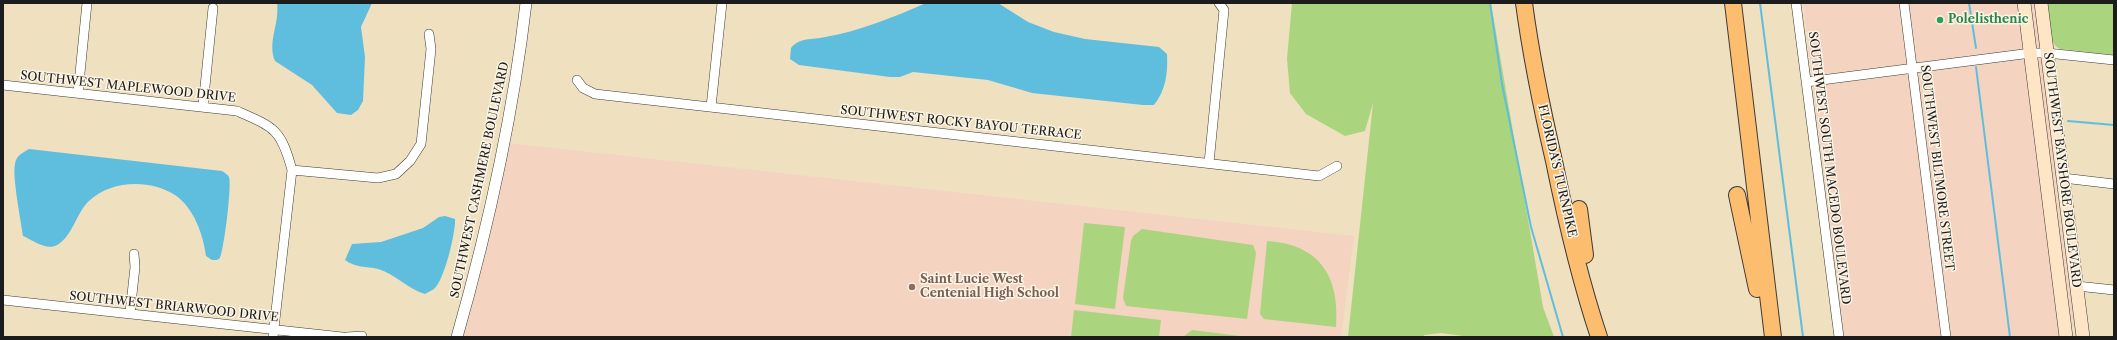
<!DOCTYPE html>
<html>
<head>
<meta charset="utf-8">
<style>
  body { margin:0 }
  #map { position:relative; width:2117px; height:340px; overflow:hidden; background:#efe0c0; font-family:"Libre Caslon Text",serif }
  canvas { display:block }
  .frame { position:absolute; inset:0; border:4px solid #1c1c1c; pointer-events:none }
</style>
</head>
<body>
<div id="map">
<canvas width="2117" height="340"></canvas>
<div class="frame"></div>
</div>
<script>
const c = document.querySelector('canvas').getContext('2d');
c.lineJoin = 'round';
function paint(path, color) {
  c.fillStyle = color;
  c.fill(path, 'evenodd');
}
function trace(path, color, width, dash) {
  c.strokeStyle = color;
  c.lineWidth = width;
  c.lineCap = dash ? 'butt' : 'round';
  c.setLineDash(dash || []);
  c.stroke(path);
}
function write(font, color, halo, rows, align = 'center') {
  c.font = font + ' "Libre Caslon Text",serif';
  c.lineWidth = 3;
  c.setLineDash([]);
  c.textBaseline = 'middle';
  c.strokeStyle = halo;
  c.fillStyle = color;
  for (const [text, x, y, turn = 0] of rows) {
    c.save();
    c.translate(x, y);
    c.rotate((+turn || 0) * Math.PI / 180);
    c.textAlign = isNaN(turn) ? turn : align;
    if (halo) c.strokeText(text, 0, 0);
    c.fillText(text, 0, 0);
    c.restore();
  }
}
const built = new Path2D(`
  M1803,3h97l8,63 -96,11z
  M1907,3h113l6,46 -111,16z
  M2028,3h7l5,46h-6z
  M2035,57h6l15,121h-1l21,159 -2,-10 -7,-14z
  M2027,58l35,279h-112l-33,-264z
  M1909,74l33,263h-98l-31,-251z
  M508,143l846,93 -13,101h-878l28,-107z`);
const green = new Path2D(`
  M1292,3h199l52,304 11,30h-83l-30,-4 -17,2v2h-76l25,-234 -8,28 -20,5 -39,-22 -16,-21 -3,-34z
  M2046,3h68v52l-54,-6c-14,-7 -12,-32 -14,-46z
  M1084,223l41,4 -10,82 -40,-5z
  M1142,229l111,16 3,8 -9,66 -121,-13 -3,-8 8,-57 2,-5z
  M1267,241c53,3 73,36 69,86l-72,-8 -4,-5z
  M1074,310l87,10 -2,17h-88z
  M1192,330l56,7h-65z`);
const water = new Path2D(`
  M277,3h95l-11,24 4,30 -2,44 -5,9 -7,5 -14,-2 -25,-28 -37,-24c-8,-19 5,-38 2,-58z
  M926,3h72l30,19 26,10 31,7 74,8 8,7c1,18 -1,36 -13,51h-11l-111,-12 -44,-13 -75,-8 -13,5h-10l-91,-12 -9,-6 1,-11c9,-11 21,-8 34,-11 35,-6 69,-20 101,-34z
  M29,149l193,22c3,2 5,3 7,6 3,8 -5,73 -9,81l-3,2h-5l-6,-4c-3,-22 -12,-48 -31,-61 -25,-16 -64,-15 -86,6 -13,12 -16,35 -32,44 -10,6 -25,-5 -34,-9 -2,-15 -11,-60 -8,-72 1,-8 7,-11 14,-15z
  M445,216l10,3c1,13 -11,62 -21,70 -3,2 -6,3 -9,5 -17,-5 -30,-20 -47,-25 -12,-3 -23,-1 -33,-9l7,-16 29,-2 42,-14 16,-11z`);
const stream = new Path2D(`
  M1490,3l12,81 29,143 32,110
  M1760,3l43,334
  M1969,3l7,45
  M1976,67l34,270
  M2068,121l46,4`);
const minor = new Path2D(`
  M1796,3l43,334
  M1904,3l42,334
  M577,80l6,8 12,6 724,82 18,-10
  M1806,82l225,-29h16l67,7
  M3,85l234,26c37,16 44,18 55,59l-19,167
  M78,93l9,-90
  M203,106l10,-98
  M711,107l11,-104
  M1209,163l15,-153 -5,-7
  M292,170l86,8 18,-4 14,-13 11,-17 10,-95 -2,-15
  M2063,178l51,6
  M2077,286l37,4
  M3,300l339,37
  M130,313l5,-46 -1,-13
  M347,337l15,-1`);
const tertiary = new Path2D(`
  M457,337c31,-109 56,-221 69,-334`);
const secondary = new Path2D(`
  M2024,3l42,334
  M2041,3l42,334`);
const motorway = new Path2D(`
  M1524,3c7,53 18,106 30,158 12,59 26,119 45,176
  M1733,3l40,334
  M1737,195l20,94
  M1579,209l6,46`);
const markers = [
  [1940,20,4,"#2e9e5b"],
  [912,287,4,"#8d6e63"]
];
const leisureNames = [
  ["Polelisthenic",1948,20]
];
const streetNames = [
  ["SOUTHWEST MAPLEWOOD DRIVE",128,87,6],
  ["SOUTHWEST ROCKY BAYOU TERRACE",961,123,6],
  ["SOUTHWEST SOUTH MACEDO BOULEVARD",1829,168,83],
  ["SOUTHWEST BILTMORE STREET",1937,168,83],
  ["SOUTHWEST BAYSHORE BOULEVARD",2062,170,83],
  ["FLORIDA'S TURNPIKE",1557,171,77],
  ["SOUTHWEST CASHMERE BOULEVARD",480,180,-78],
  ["SOUTHWEST BRIARWOOD DRIVE",174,307,6]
];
const educationNames = [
  ["Saint Lucie West",920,280],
  ["Centenial High School",920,294]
];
paint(built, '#f4d3c1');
paint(green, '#abd47f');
paint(water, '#5fbedd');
trace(stream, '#5fbedd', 2);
trace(minor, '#3c3935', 10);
trace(tertiary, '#3c3935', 12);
trace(secondary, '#3c3935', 14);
trace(motorway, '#3c3935', 18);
trace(minor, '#fff', 9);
trace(tertiary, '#fff', 11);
trace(secondary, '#fee5c5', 13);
trace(motorway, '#fcbd6f', 16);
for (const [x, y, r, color] of markers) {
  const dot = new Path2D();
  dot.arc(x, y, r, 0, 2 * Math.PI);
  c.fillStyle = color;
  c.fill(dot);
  trace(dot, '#fcf5e5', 1.5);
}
write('bold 12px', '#27864d', '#fcf5e5', leisureNames, 'left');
write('12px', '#1c1c1c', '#fcf5e5', streetNames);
write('bold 12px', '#785e54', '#fcf5e5', educationNames, 'left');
</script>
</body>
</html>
